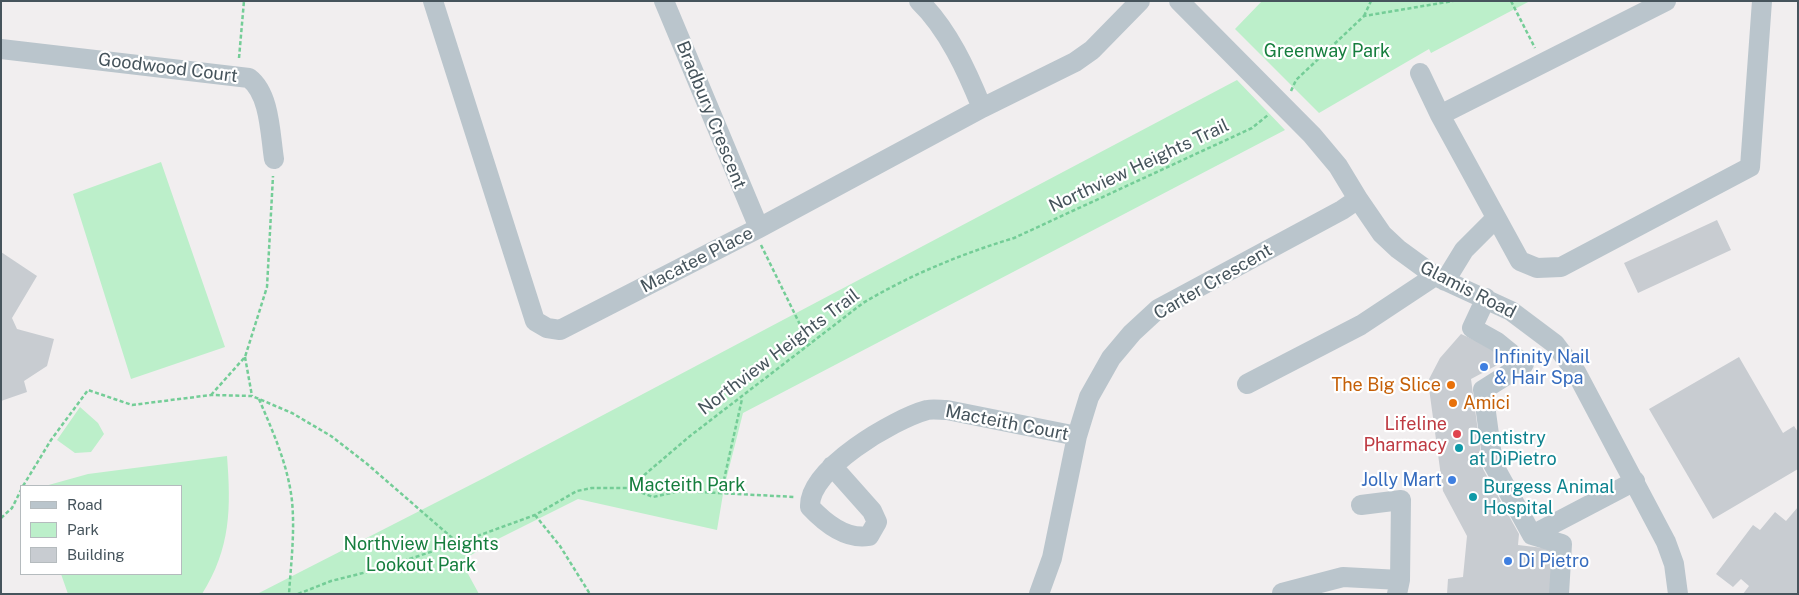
<!DOCTYPE html>
<html>
<head>
<meta charset="utf-8">
<style>
  body { margin:0 }
  #map { position:relative; width:1799px; height:595px; overflow:hidden; background:#f1eeef; font-family:"Public Sans",sans-serif }
  canvas { display:block }
  .frame { position:absolute; inset:0; border:2px solid #46545c; pointer-events:none }
  .legend { position:absolute; left:20px; top:485px; width:162px; height:90px; box-sizing:border-box; background:#fff; border:1px solid #b5bbbe; margin:0; padding:6px 9px; list-style:none; font-size:15px; color:#46545c }
  .legend li { display:flex; align-items:center; gap:10px; height:25px }
  .legend b { width:25px; border:1px solid #b5bbbe }
</style>
</head>
<body>
<div id="map">
<canvas width="1799" height="595"></canvas>
<div class="frame"></div>
<ul class="legend">
<li><b style="height:6px;background:#bac5cc"></b>Road</li>
<li><b style="height:14px;background:#bcefca"></b>Park</li>
<li><b style="height:14px;background:#c8ccd1"></b>Building</li>
</ul>
</div>
<script>
const c = document.querySelector('canvas').getContext('2d');
c.lineJoin = 'round';
function paint(path, color) {
  c.fillStyle = color;
  c.fill(path, 'evenodd');
}
function trace(path, color, width, dash) {
  c.strokeStyle = color;
  c.lineWidth = width;
  c.lineCap = dash ? 'butt' : 'round';
  c.setLineDash(dash || []);
  c.stroke(path);
}
function write(font, color, halo, rows, align = 'center') {
  c.font = font + ' "Public Sans",sans-serif';
  c.lineWidth = 4.5;
  c.setLineDash([]);
  c.textBaseline = 'middle';
  c.strokeStyle = halo;
  c.fillStyle = color;
  for (const [text, x, y, turn = 0] of rows) {
    c.save();
    c.translate(x, y);
    c.rotate((+turn || 0) * Math.PI / 180);
    c.textAlign = isNaN(turn) ? turn : align;
    if (halo) c.strokeText(text, 0, 0);
    c.fillText(text, 0, 0);
    c.restore();
  }
}
const green = new Path2D(`
  M1262,1h268l-99,52 -2,-4 -110,64 -84,-84z
  M1237,80l48,50 -542,283 -19,75 -7,42 -139,-31 -80,40 -37,22 18,33h-222l227,-116z
  M161,162l64,185 -94,32 -58,-185z
  M80,407l18,16 6,11 -13,18 -16,1 -18,-13z
  M227,456c4,52 4,92 -25,138h-134l-7,-20h120v-88h-136l43,-12z`);
const building = new Path2D(`
  M1717,220l14,30 -93,43 -14,-30z
  M1,252l36,24 -25,42 5,11 37,10 -7,27 -23,15 3,11 -26,9z
  M1461,334l29,13 2,-1 9,17 -30,16 12,90 36,65 -1,11 34,4 -1,45h-104l1,-15 15,-2 4,-41 -24,-45 -15,-110 12,-23z
  M1739,357l44,76 11,-7 4,6v37l-85,50 -64,-110z
  M1798,507v87h-55l6,-8 -8,-7 -8,8 -17,-13 37,-49 7,5 15,-18 11,9z`);
const path = new Path2D(`
  M1511,1l24,47
  M1364,16l7,-15
  M239,58l5,-57
  M1291,91l5,-11 68,-64 89,-15
  M761,245l49,100
  M245,357l7,39
  M211,395l34,-38 22,-70 6,-111
  M259,399c14,33 29,66 33,102 3,31 -1,62 -3,93
  M23,486l28,-46 37,-50 44,15 79,-10 41,1 40,17 39,23 35,27 92,80
  M629,488l61,-52 173,-133c47,-28 98,-49 151,-65l238,-110 16,-13
  M721,493l21,-94
  M535,515l25,31 30,48
  M1,518l11,-10 9,-18
  M298,594l33,-13 48,-12 79,-26 77,-28 42,-24 15,-3h37l24,9 27,-6 115,6`);
const minor = new Path2D(`
  M433,1l102,320 12,7 13,2 199,-102 223,-120 93,-46 17,-12 48,-49
  M664,1l95,227
  M919,1c29,28 48,70 63,107
  M1179,1l133,134 26,31 20,33 24,35 16,15 37,27 76,35 44,33 21,28 90,170 8,22 4,30
  M1,49l248,29c21,16 21,55 25,81
  M1420,73l20,42 80,146 17,7 24,-1 189,-100 12,-166
  M1440,115l226,-114
  M1445,281l19,-31 32,-32
  M1486,298l-14,30 25,14 27,22 -41,26 10,74 39,71 30,9 -3,50
  M1247,384l114,-59 74,-49
  M832,466l40,45 5,11 -8,14c-23,4 -44,-13 -59,-29 -2,-38 84,-88 117,-97 6,-1 14,0 20,0l130,26
  M1361,505l40,-5 -1,80
  M1532,535l103,-54
  M1282,593l61,-16 57,3 -3,14
  M1039,594l13,-36 25,-122 12,-39 22,-39 21,-25 26,-24 184,-99 16,-11`);
const markers = [
  [1484,367,5,"#3f7fe0"],
  [1451,385,5,"#e8710a"],
  [1453,403,5,"#e8710a"],
  [1457,434,5,"#e0444e"],
  [1459,448,5,"#0f9aa8"],
  [1452,480,5,"#3f7fe0"],
  [1473,497,5,"#0f9aa8"],
  [1508,561,5,"#3f7fe0"]
];
const parkNames = [
  ["Greenway Park",1327,51],
  ["Macteith Park",687,485],
  ["Northview Heights",421,544],
  ["Lookout Park",421,565]
];
const streetNames = [
  ["Goodwood Court",168,68,7],
  ["Bradbury Crescent",711,115,68],
  ["Northview Heights Trail",1139,166,-25],
  ["Macatee Place",697,260,-27],
  ["Carter Crescent",1213,282,-30],
  ["Glamis Road",1468,290,27],
  ["Northview Heights Trail",779,352,-37],
  ["Macteith Court",1007,423,11]
];
const shopNames = [
  ["Infinity Nail",1494,357],
  ["& Hair Spa",1494,378],
  ["Jolly Mart",1442,480,"right"],
  ["Di Pietro",1518,561]
];
const foodNames = [
  ["The Big Slice",1441,385],
  ["Amici",1463,403,"left"]
];
const healthNames = [
  ["Lifeline",1447,424],
  ["Pharmacy",1447,445]
];
const cultureNames = [
  ["Dentistry",1469,438],
  ["at DiPietro",1469,459],
  ["Burgess Animal",1483,487],
  ["Hospital",1483,508]
];
paint(green, '#bcefca');
paint(building, '#c8ccd1');
trace(path, '#74cd97', 2.5, [4, 2.5]);
trace(minor, '#bac5cc', 20);
for (const [x, y, r, color] of markers) {
  const dot = new Path2D();
  dot.arc(x, y, r, 0, 2 * Math.PI);
  c.fillStyle = color;
  c.fill(dot);
  trace(dot, '#fff', 2);
}
write('18px', '#167e3e', '#fff', parkNames);
write('18px', '#46545c', '#fff', streetNames);
write('18px', '#366cbe', '#fff', shopNames, 'left');
write('18px', '#c56008', '#fff', foodNames, 'right');
write('18px', '#be3a42', '#fff', healthNames, 'right');
write('18px', '#0d838f', '#fff', cultureNames, 'left');
</script>
</body>
</html>
